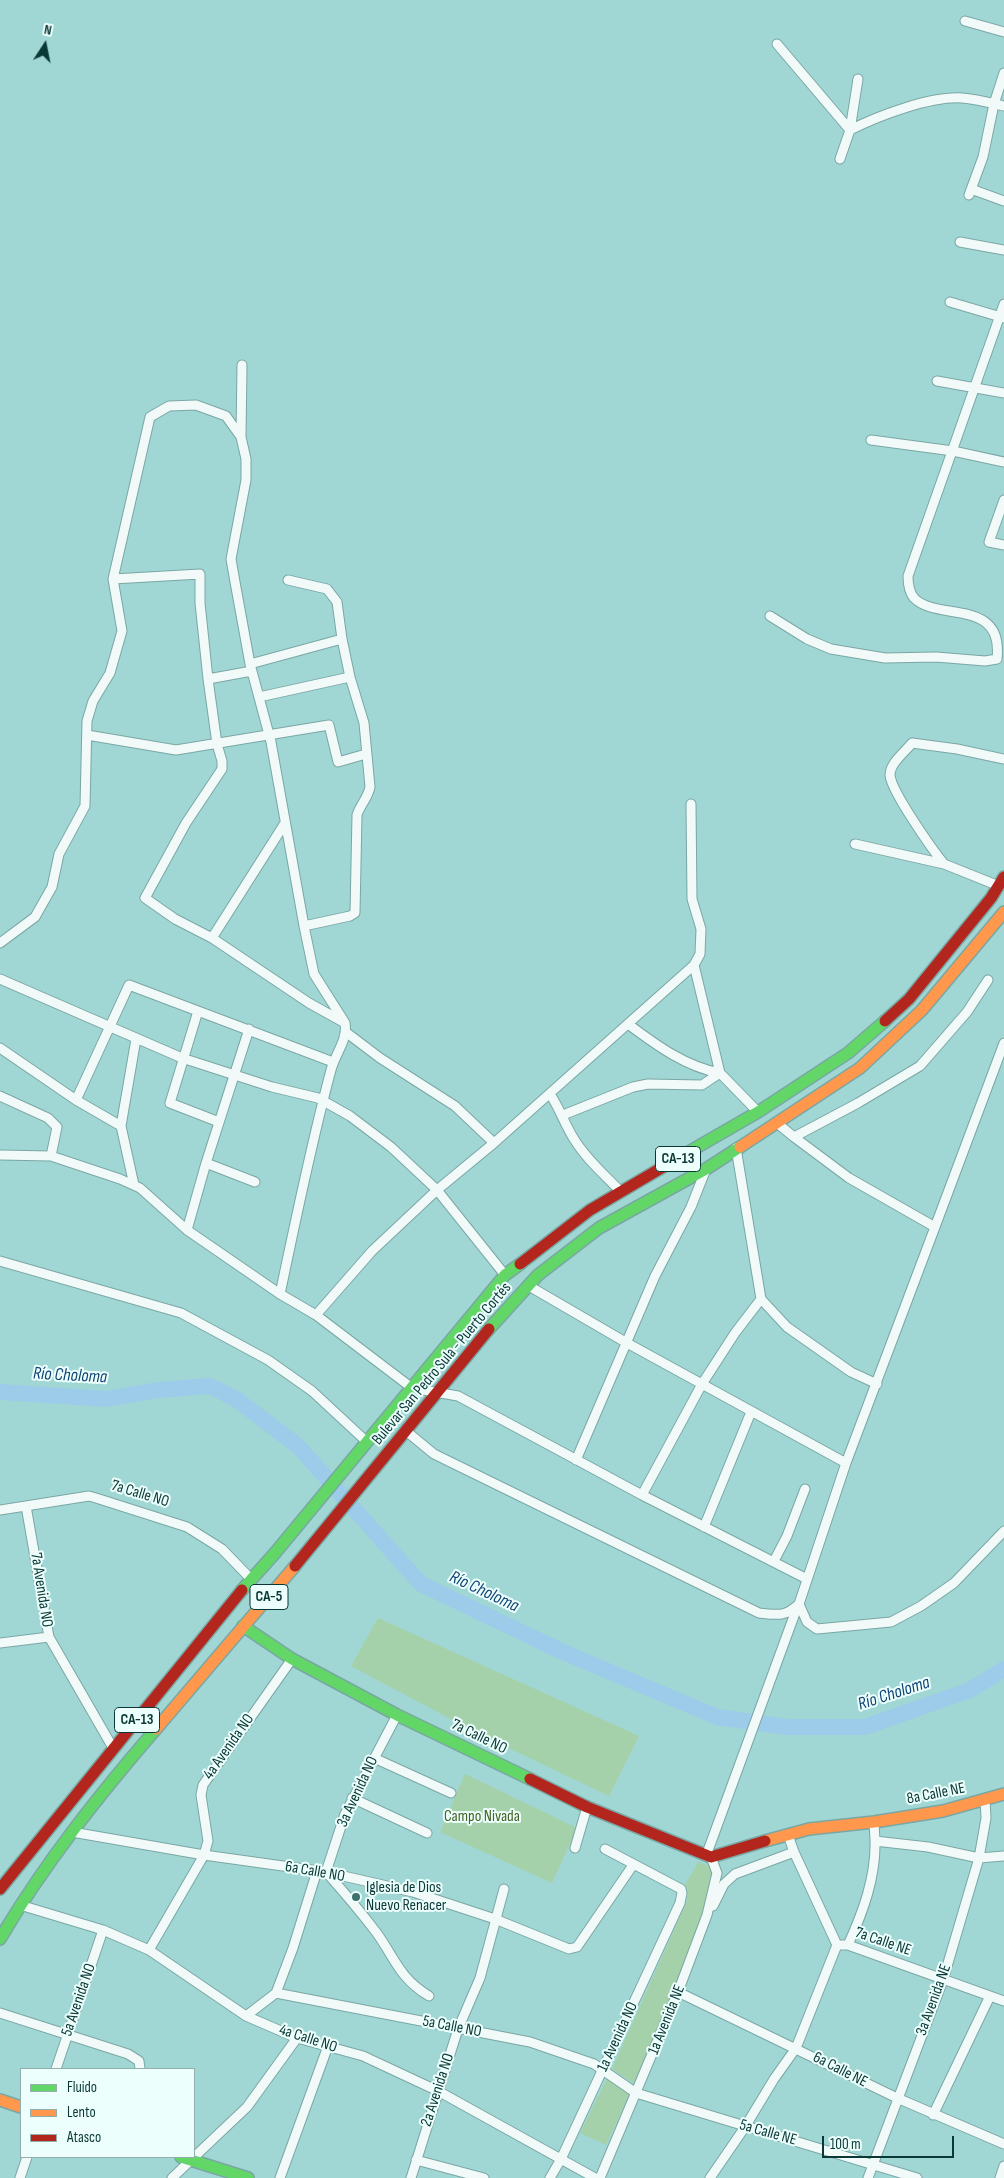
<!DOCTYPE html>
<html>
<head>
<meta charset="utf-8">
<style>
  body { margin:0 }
  #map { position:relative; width:1004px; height:2178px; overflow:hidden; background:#a0d7d4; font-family:"Sofia Sans Condensed",sans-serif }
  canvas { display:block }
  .legend { position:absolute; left:20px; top:2068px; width:175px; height:90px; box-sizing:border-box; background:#edfffd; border:1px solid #92afad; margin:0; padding:6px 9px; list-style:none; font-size:15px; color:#0a3836 }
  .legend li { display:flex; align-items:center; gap:10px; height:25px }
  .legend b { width:25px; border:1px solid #92afad }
  .north { position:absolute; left:20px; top:20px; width:50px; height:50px; -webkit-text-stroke:4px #edfffd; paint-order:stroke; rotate:11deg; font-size:14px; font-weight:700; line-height:20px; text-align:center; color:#0a3836 }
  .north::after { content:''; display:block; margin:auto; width:18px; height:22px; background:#0a3836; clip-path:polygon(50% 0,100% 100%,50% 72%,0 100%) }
  .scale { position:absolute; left:822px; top:2136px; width:132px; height:22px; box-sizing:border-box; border:2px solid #0a3836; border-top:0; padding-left:6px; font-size:15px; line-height:18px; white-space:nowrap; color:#0a3836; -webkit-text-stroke:4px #edfffd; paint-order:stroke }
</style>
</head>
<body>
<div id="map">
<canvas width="1004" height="2178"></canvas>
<ul class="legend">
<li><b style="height:6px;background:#63d668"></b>Fluido</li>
<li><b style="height:6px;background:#ff974d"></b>Lento</li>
<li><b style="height:6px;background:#b3261e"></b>Atasco</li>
</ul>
<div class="north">N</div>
<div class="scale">100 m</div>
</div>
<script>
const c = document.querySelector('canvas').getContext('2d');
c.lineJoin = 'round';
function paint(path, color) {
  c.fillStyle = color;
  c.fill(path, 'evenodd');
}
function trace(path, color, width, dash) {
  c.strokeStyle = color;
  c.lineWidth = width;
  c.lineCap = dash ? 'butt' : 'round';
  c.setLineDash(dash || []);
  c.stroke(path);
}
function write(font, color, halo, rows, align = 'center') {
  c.font = font + ' "Sofia Sans Condensed",sans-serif';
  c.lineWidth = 4;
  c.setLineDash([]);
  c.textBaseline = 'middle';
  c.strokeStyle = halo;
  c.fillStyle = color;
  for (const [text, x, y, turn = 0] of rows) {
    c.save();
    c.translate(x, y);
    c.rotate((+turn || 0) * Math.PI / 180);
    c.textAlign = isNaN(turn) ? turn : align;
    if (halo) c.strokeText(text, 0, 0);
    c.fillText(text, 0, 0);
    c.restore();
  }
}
const green = new Path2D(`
  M378,1618l261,118 -30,60 -134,-64 -124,-66z
  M465,1774l112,54 -25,55 -112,-51z
  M698,1862l11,4 3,7 -1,12 -12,43 -64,156 -23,-15 75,-168 1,-12 -3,-4z
  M608,2077l23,14 -25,54 -26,-12z`);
const river = new Path2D(`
  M0,1392l107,7 50,-9 53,-4 26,13 62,47 123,138 142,68 154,65 70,10h78l105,-37 34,-21`);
const street = new Path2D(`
  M965,21l39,11
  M777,44l73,86 8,-51
  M840,159l10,-29c28,-14 80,-34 112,-32 14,1 29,5 42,8
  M971,189l33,12
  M969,195l14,-38 11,-53 10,-31
  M960,242l44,8
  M950,302l54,16
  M937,381l67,12
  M241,437l1,-72
  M871,440l82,11 51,11
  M1004,500l-15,42 15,3
  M113,579l87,-5v29l8,76 9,65 5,17v8l-36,54 -41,75 30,21 37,19 97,65 36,20
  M288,580l39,9 10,13 5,37 8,38 14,46 6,64c-2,11 -10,18 -13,28l-2,98 -5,3 -46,10
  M770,616l37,23 24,10 54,9 51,-1 49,4 12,-2c7,-62 -60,-37 -83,-61 -5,-6 -6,-14 -6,-22l96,-272
  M250,664l92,-25
  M208,679l44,-8
  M259,697l91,-20
  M87,735l89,15 153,-25 9,37 28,-8
  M855,844l89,20 55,22
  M944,864c-12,-15 -53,-73 -54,-89 0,-12 15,-23 22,-32l45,6 47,10
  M212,938l73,-115
  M0,943l35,-26 17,-30 7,-33 26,-48 2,-85 6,-20 17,-28 12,-42 -9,-52 37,-162 19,-11 27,-1 30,11 15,21 5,22v21l-15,79 4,23 15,82 21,78 33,184 10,48 31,49c3,17 -10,31 -14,47 -20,74 -35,149 -51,224
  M694,965l26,108 38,39
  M0,979l182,79 90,29 46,11 32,18 41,31 46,43 68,85
  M198,1011l-28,92 49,19
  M628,1024c28,21 58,43 92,49
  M347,1033l33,25 75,48 39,37
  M0,1048l76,52 45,26
  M550,1094c10,15 15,31 24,45 12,20 31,36 47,53
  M0,1096l48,22 9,9 -6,29
  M76,1100l53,-115 204,77
  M563,1115l70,-28 15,-3 54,1 18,-12
  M777,1123l17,14 64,-34 62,-37 47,-54 21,-32
  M736,1148l25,151 26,28 64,45 26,12
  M0,1155l51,1 69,23 20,9 47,42 93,64 36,21 96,73 46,8 184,99 165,84
  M206,1163l49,19
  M134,1185l-13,-59 15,-87
  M935,1227l69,-184
  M187,1230l19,-67 43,-134
  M0,1261l181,52 87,47 44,31 55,51
  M529,1286l98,57 219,120 89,-236 -86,-49 -55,-41
  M316,1315l56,-64 65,-61 57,-47 200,-178 6,-11 1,-25 -9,-30 -1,-95
  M406,1431l28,23 325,159c19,2 26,4 40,-9
  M576,1460l79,-184 36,-69 15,-38
  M846,1463l-47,141 8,18 10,7 74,-7 30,-16 33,-23 50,-52
  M642,1495l60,-111 33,-51 26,-34
  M26,1506l23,131 64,111
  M0,1510l89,-14 7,2 91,29 35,22 29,30
  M704,1527l47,-115
  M774,1561l13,-25 18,-47
  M0,1643l49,-6
  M397,1715l-52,99 -19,58c17,19 34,39 50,60 19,26 23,46 53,64
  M374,1758l77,35
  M352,1798l75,35
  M874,1822l1,19 53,6 51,11 25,-2
  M72,1832l132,23 122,17 87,20 82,27 74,30 8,-2 56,-82
  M788,1835l6,17 43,93h11l156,56
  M575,1848l12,-41
  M706,1856l92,-251
  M20,1905l83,25 46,20 97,66 51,22 66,18 75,35 157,87
  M713,1906l11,-22 11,-10 59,-22
  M848,1945c15,-33 28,-68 27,-104
  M149,1950l55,-95 4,-14 -7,-46 2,-10 89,-126
  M678,1992l219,106 107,46
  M276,1993l254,49 64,22 42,29 281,85
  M0,2013l128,41 11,7 1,8
  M246,2016l30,-23 17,-45 24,-77
  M56,2069l47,-139
  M933,2115l57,-119
  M416,2160l68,18
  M20,2178l7,-21
  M172,2178l75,-71 50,-69
  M280,2178l48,-132
  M411,2178l47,-149 22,-51 24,-89
  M550,2178l11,-19 119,-256 2,-10 -1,-4 -76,-40
  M600,2178l78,-186 29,-77 10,-42 -6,-16
  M710,2178l35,-51 29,-48 22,-31 41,-103
  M868,2178l75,-198 36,-122 7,-40 -1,-18
  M1000,2178l4,-12`);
const fast = new Path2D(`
  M680,1157l78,-45 90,-59 37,-32
  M489,1329l49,-54 61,-47 107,-59 34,-22
  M242,1590l33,-37 230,-278 15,-11
  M243,1626l49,33 105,56 133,64
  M0,1939c44,-75 99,-144 156,-210
  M181,2157l67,21`);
const slow = new Path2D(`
  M740,1147l120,-79 62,-58 82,-98
  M156,1729l139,-163
  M765,1841l44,-12 65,-7 69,-11 61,-17
  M0,2100l21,7`);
const jam = new Path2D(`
  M885,1021l24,-22 82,-101 13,-21
  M520,1264l70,-54 90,-53
  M295,1566l194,-237
  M530,1779l57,28 124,50 54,-16
  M0,1889l242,-299`);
const markers = [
  [356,1897,5,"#3e706d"]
];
const shields = [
  [678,1159,45],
  [269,1597,38],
  [137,1720,45]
];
const shieldNames = [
  ["CA-13",678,1159],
  ["CA-5",269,1597],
  ["CA-13",137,1720]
];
const streetNames = [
  ["Bulevar San Pedro Sula - Puerto Cortés",442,1364,-50],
  ["7a Calle NO",140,1494,17],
  ["7a Avenida NO",41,1590,81],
  ["7a Calle NO",479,1737,26],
  ["4a Avenida NO",229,1747,-55],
  ["3a Avenida NO",358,1792,-65],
  ["8a Calle NE",936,1794,-11],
  ["6a Calle NO",315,1872,10],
  ["7a Calle NE",883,1942,19],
  ["5a Avenida NO",79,2000,-71],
  ["3a Avenida NE",934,2000,-70],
  ["1a Avenida NE",667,2020,-68],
  ["5a Calle NO",452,2027,11],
  ["1a Avenida NO",618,2037,-65],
  ["4a Calle NO",308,2039,18],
  ["6a Calle NE",840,2070,27],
  ["2a Avenida NO",438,2090,-72],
  ["5a Calle NE",768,2133,16]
];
const parkNames = [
  ["Campo Nivada",482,1817]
];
const poiNames = [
  ["Iglesia de Dios",366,1888],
  ["Nuevo Renacer",366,1906]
];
const waterNames = [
  ["Río Choloma",70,1376,3],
  ["Río Choloma",484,1592,25],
  ["Río Choloma",894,1694,-18]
];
paint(green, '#a4d1a9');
trace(river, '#9dcbea', 16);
trace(street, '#7aa7a4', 11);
trace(fast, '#7aa7a4', 14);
trace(slow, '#7aa7a4', 14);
trace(jam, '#7aa7a4', 14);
trace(street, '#f1f9f9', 9);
trace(fast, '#63d668', 11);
trace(slow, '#ff974d', 11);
trace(jam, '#b3261e', 11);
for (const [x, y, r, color] of markers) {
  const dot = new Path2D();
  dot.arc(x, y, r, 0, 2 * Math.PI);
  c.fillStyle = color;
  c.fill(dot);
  trace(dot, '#edfffd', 2);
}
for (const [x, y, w] of shields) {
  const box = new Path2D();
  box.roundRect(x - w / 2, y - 12.5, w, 25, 4);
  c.fillStyle = '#edfffd';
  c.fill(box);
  trace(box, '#0a3836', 1);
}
write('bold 15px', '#0a3836', null, shieldNames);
write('16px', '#0a3836', '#edfffd', streetNames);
write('16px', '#446223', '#edfffd', parkNames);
write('16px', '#0a3836', '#edfffd', poiNames, 'left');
write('italic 18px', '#114575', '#edfffd', waterNames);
</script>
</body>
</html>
